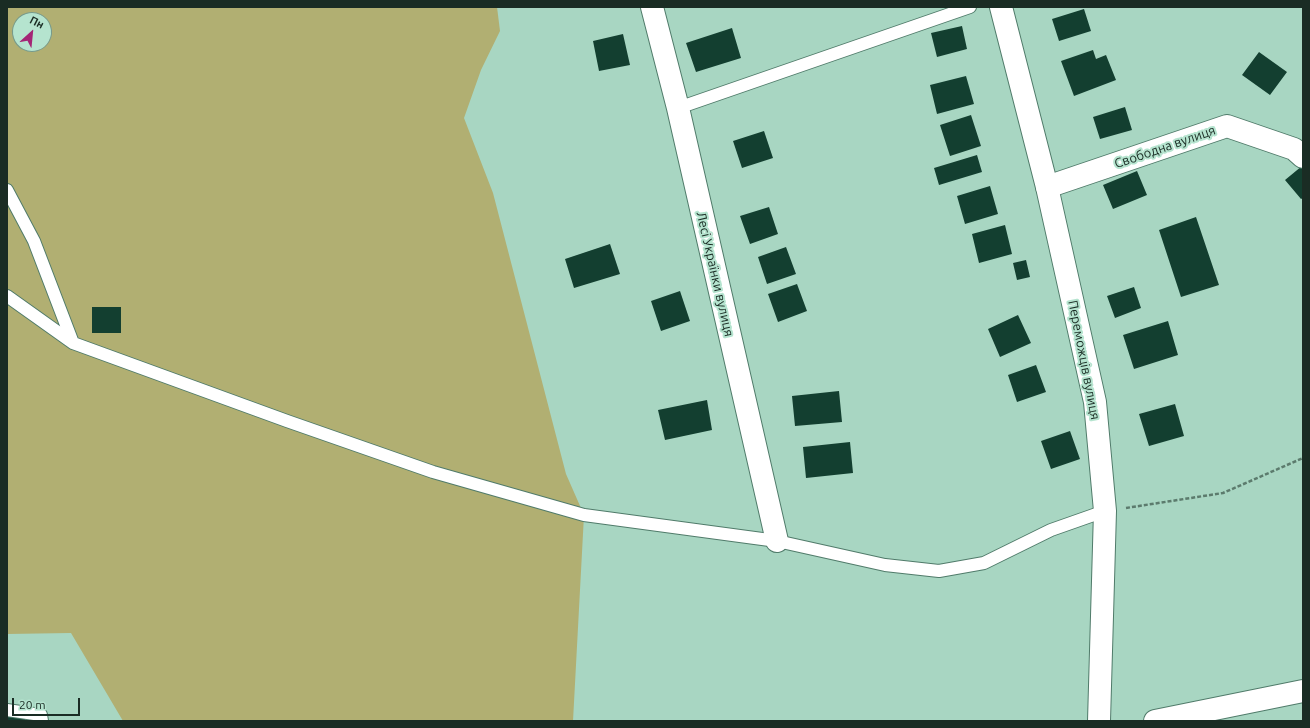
<!DOCTYPE html>
<html>
<head>
<meta charset="utf-8">
<style>
  body { margin:0 }
  #map { position:relative; width:1310px; height:728px; overflow:hidden; background:#a8d6c2; font-family:Ubuntu,sans-serif }
  canvas { display:block }
  .frame { position:absolute; inset:0; border:8px solid #1a2c24; pointer-events:none }
  .north { position:absolute; left:12px; top:12px; width:40px; height:40px; box-sizing:border-box; background:#b5e4cf; border:1px solid #779a8b; border-radius:50%; rotate:27deg; font-size:11px; font-weight:700; line-height:16px; text-align:center; color:#1a2c24 }
  .north::after { content:''; display:block; margin:auto; width:14px; height:18px; background:#a42576; clip-path:polygon(50% 0,100% 100%,50% 72%,0 100%) }
  .scale { position:absolute; left:12px; top:698px; width:68px; height:18px; box-sizing:border-box; border:2px solid #1a2c24; border-top:0; padding-left:5px; font-size:12px; line-height:14px; white-space:nowrap; color:#1a2c24; -webkit-text-stroke:3px #b5e4cf; paint-order:stroke }
</style>
</head>
<body>
<div id="map">
<canvas width="1310" height="728"></canvas>
<div class="frame"></div>
<div class="north">Пн</div>
<div class="scale">20 m</div>
</div>
<script>
const c = document.querySelector('canvas').getContext('2d');
c.lineJoin = 'round';
function paint(path, color) {
  c.fillStyle = color;
  c.fill(path, 'evenodd');
}
function trace(path, color, width, dash) {
  c.strokeStyle = color;
  c.lineWidth = width;
  c.lineCap = dash ? 'butt' : 'round';
  c.setLineDash(dash || []);
  c.stroke(path);
}
function write(font, color, halo, rows, align = 'center') {
  c.font = font + ' Ubuntu,sans-serif';
  c.lineWidth = 4;
  c.setLineDash([]);
  c.textBaseline = 'middle';
  c.strokeStyle = halo;
  c.fillStyle = color;
  for (const [text, x, y, turn = 0] of rows) {
    c.save();
    c.translate(x, y);
    c.rotate((+turn || 0) * Math.PI / 180);
    c.textAlign = isNaN(turn) ? turn : align;
    if (halo) c.strokeText(text, 0, 0);
    c.fillText(text, 0, 0);
    c.restore();
  }
}
const green = new Path2D(`
  M7,7h490l3,24 -19,39 -17,48 29,75 73,281 18,41 -11,206h-450l-52,-88 -64,1zM20,20h24v24h-24z`);
const building = new Path2D(`
  M1084,9l7,22 -32,10 -7,-22z
  M962,26l5,23 -30,8 -6,-24z
  M732,28l9,30 -45,14 -10,-29z
  M623,34l7,31 -31,6 -6,-30z
  M1093,50l3,9 10,-4 10,25 -42,16 -13,-35z
  M1259,52l28,20 -17,23 -28,-20z
  M966,76l8,28 -37,10 -7,-29z
  M1125,107l7,23 -32,9 -7,-22z
  M971,115l10,31 -31,10 -10,-31z
  M764,131l9,27 -31,10 -9,-27z
  M977,155l5,17 -43,13 -5,-17z
  M1302,166l1,32 -2,1 -16,-19z
  M1137,171l10,24 -34,14 -10,-24z
  M990,186l8,28 -33,10 -8,-28z
  M769,207l9,27 -28,10 -10,-28z
  M1196,217l23,68 -38,12 -22,-67z
  M1005,225l7,29 -33,9 -7,-29z
  M610,244l10,30 -46,14 -9,-29z
  M786,247l10,27 -29,10 -9,-27z
  M1026,260l4,17 -13,3 -4,-17z
  M797,284l10,27 -29,11 -10,-28z
  M1134,287l7,21 -26,10 -8,-22z
  M680,291l10,30 -29,10 -10,-30z
  M92,307h29v26h-29z
  M1018,315l13,28 -31,14 -12,-28z
  M1168,321l10,34 -44,14 -11,-34z
  M1036,365l10,27 -29,10 -9,-27z
  M839,391l3,31 -47,4 -3,-30z
  M707,400l5,30 -47,10 -7,-30z
  M1175,404l9,32 -35,10 -10,-32z
  M1070,431l10,28 -29,10 -10,-28z
  M850,442l3,31 -47,5 -3,-31z
  M7,707l20,6 -2,8h-18z`);
const path = new Path2D(`
  M1126,508l97,-15 80,-35`);
const lane = new Path2D(`
  M678,108l292,-101
  M7,190l27,51 39,102
  M7,296l66,47 214,78 146,51 151,43 193,26 108,24 54,6 45,-8 67,-33 54,-19
  M7,710l34,5 1,6`);
const street = new Path2D(`
  M652,7l26,101 99,433
  M1047,187l180,-61 67,23 9,8
  M1155,721l148,-30`);
const secondary = new Path2D(`
  M1001,7l46,180 48,215 10,109 -6,210`);
const streetNames = [
  ["Свободна вулиця",1165,147,-19],
  ["Лесі Українки вулиця",715,274,77],
  ["Переможців вулиця",1084,360,79]
];
paint(green, '#b1af72');
paint(building, '#133f30');
trace(lane, '#507b6a', 14);
trace(street, '#507b6a', 24);
trace(secondary, '#507b6a', 24);
trace(path, '#5c7b6d', 2.5, [4, 2]);
trace(lane, '#fff', 12);
trace(street, '#fff', 22);
trace(secondary, '#fff', 22);
write('13px', '#1a2c24', '#b5e4cf', streetNames);
</script>
</body>
</html>
